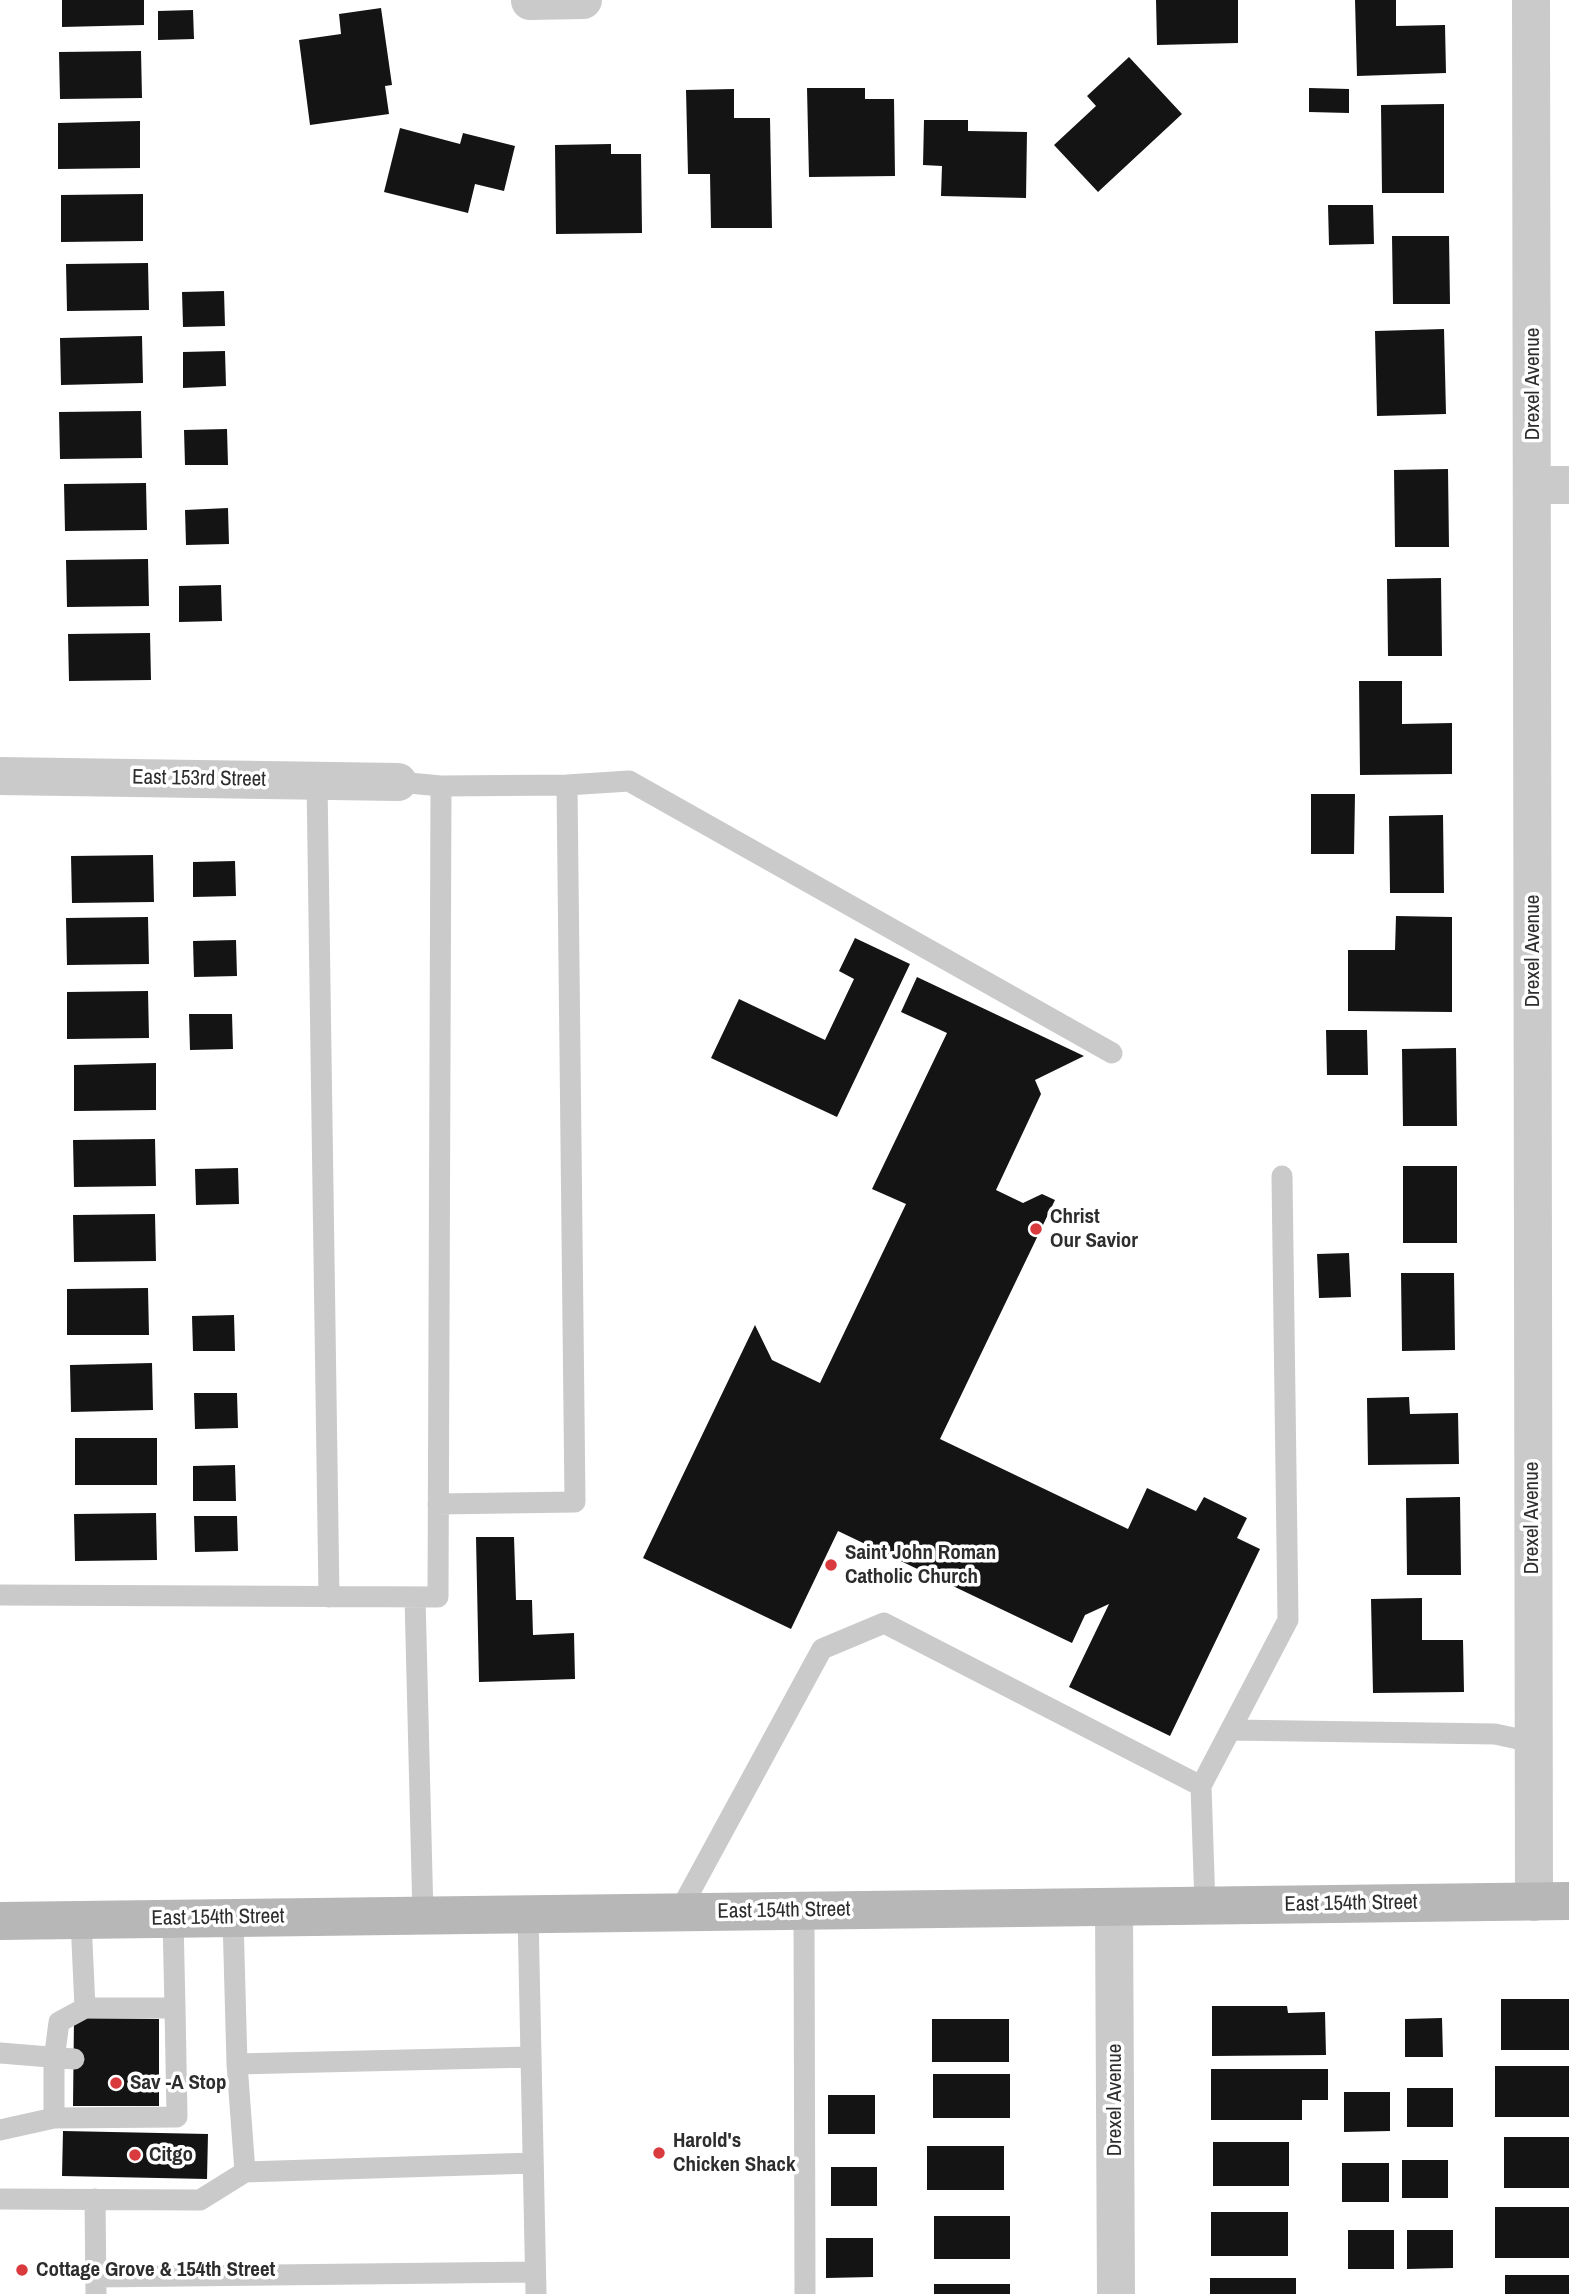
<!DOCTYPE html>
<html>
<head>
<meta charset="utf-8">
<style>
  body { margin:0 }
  canvas { display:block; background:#fff }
</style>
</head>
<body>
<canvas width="1569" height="2294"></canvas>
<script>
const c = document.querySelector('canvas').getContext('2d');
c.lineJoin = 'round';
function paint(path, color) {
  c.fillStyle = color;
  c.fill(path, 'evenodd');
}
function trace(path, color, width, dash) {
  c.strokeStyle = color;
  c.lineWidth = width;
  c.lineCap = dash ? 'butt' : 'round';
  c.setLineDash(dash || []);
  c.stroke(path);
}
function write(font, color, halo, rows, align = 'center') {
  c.font = font + ' "Archivo Narrow",sans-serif';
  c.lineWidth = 7;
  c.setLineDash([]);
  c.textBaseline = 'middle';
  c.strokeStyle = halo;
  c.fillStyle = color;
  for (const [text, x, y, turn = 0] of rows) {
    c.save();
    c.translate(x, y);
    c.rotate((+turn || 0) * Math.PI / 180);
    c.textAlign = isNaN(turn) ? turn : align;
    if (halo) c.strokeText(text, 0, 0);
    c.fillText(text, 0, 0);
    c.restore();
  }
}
const building = new Path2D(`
  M62,0h82v25l-82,2z
  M1156,0h82v43l-81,2z
  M1355,0h41v26l49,-1 1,48 -89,3z
  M381,8l11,77 -7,1 4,28 -79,11 -11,-85 42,-6 -2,-20z
  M193,10l1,29 -36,1v-29z
  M141,51l1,47 -82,1 -1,-47z
  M1129,57l53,57 -84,78 -44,-47 42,-39 -9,-10z
  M807,88h58v11h29l1,77 -86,1z
  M1309,88l40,1v24l-40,-1z
  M734,89v29h36l2,110h-61l-1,-54h-22l-2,-84z
  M1444,104v89h-62l-1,-88z
  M924,120h44v11l59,1 -1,66 -85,-2 1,-30 -19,-1z
  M140,121v47l-82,1v-46z
  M400,128l60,16 3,-11 52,13 -11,45 -29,-7 -7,29 -84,-21z
  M611,144v10h30l1,79 -86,1 -1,-89z
  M143,194v47l-82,1v-47z
  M1328,205h45l1,39 -45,1z
  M1392,236h57l1,68h-57z
  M148,263l1,47 -82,1 -1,-47z
  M224,291l1,35 -42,1 -1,-35z
  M1444,329l2,85 -69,2 -2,-85z
  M142,336l1,47 -82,2 -1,-47z
  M225,351l1,35 -43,2v-36z
  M141,411l1,47 -82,1 -1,-47z
  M227,429l1,36h-43l-1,-35z
  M1448,469l1,78h-54l-1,-77z
  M146,483l1,47 -82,1 -1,-47z
  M228,508l1,36 -43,1 -1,-35z
  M148,559l1,47 -82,1 -1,-47z
  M1441,578l1,78h-54l-1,-77z
  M221,585l1,36 -43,1v-36z
  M150,633l1,47 -82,1 -1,-47z
  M1359,681h43v43l50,-1v51l-92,1z
  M1311,794h44l-1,60h-43z
  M1443,815l1,78h-54l-1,-77z
  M153,855l1,47 -82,1 -1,-47z
  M235,861l1,35 -43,1v-35z
  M1396,916l56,1v95l-104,-1v-61h47z
  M148,917l1,47 -82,1 -1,-47z
  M855,938l55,26 -73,153 -126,-59 28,-59 86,41 29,-61 -15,-8z
  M236,940l1,36 -43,1 -1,-36z
  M917,977l167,79 -49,24 6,14 -45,96 27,13 19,-9 13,6 -115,239 188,90 19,-41 49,23 8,-14 43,21 -10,20 23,11 -90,187 -101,-49 40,-83 -24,11 -13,28 -234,-112 -47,98 -148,-71 112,-233 17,35 48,23 86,-179 -34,-15 75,-156 -46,-21z
  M148,991l1,47 -82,1v-47z
  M189,1014h43l1,35 -43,1z
  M1326,1030h41l1,45h-41z
  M1456,1048l1,78h-54l-1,-77z
  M156,1063v47l-82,1v-46z
  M155,1139l1,47 -82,1 -1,-47z
  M1403,1166h54v77h-54z
  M238,1168l1,36 -43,1 -1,-36z
  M155,1214l1,47 -82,1 -1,-47z
  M1349,1253l2,44 -32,1 -2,-44z
  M1401,1273h53l1,77 -53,1z
  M148,1288l1,47h-82v-46z
  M234,1315l1,36h-42l-1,-35z
  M152,1363l1,47 -82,2 -1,-47z
  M194,1393h43l1,35 -43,1z
  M1409,1397l1,17 48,-1 1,51 -91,1 -1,-67z
  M75,1438h82v47h-82z
  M235,1465l1,36h-43v-35z
  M1460,1497l1,78h-54l-1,-77z
  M156,1513l1,47 -82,1 -1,-47z
  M194,1516h43l1,35 -43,1z
  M476,1537h38l2,63h16l1,35 41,-2 1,46 -96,3z
  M1422,1598v42h41l1,52 -91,1 -2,-94z
  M1501,1999h68v51h-68z
  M1212,2006h75l1,7 37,-1 1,43 -114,1z
  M74,2018l85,1v87h-86z
  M1442,2018l1,39h-38v-38z
  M932,2019h77v43h-77z
  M1495,2066h74v51h-74z
  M1211,2069h117v31h-26v20h-91z
  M933,2074h77v44h-77z
  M1407,2088h46v39h-46z
  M1344,2092h46v39l-46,1z
  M828,2095h47v39h-47z
  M63,2131l145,3 -1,45 -145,-3z
  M1504,2137h65v51h-65z
  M1213,2142h76v44h-76z
  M927,2146h77v44h-77z
  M1402,2160h46v38h-46z
  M1342,2163h47v39h-47z
  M831,2167h46v39h-46z
  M1495,2207h74v51h-74z
  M1211,2212h77v44h-77z
  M934,2216h76v43h-76z
  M1348,2230h46v39h-46z
  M1407,2230h46v38l-46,1z
  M826,2238h47v39l-47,1z
  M1505,2275h64v19h-64z
  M1210,2278h86v16h-86z
  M934,2284h76v10h-76z`);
const lane = new Path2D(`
  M317,781l12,816
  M567,785l62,-4 483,272
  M438,1504l137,-2 -8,-717 -126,1
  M0,1595l438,2 3,-811 -43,-4
  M415,1597l8,319
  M1231,1730l264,4 37,8
  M1201,1786l87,-166 -6,-444
  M804,1911l1,383
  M679,1912l143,-263 62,-26 317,163 4,120
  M528,1914l8,380
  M233,1918l4,146 294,-7
  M81,1920l4,88
  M0,2053l74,6
  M54,2118l123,-1 -2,-109
  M0,2130l54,-12v-58l5,-38 26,-14h90l-2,-89
  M245,2172l288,-9
  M0,2199l200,1 45,-28 -8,-108
  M95,2199l1,95
  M96,2277l439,-5`);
const street = new Path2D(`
  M1531,0l3,1902
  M530,1l53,-1
  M1533,485h36
  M0,776l398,6
  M1114,1907l2,387`);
const secondary = new Path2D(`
  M0,1921l1569,-20`);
const markers = [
  [1036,1229,7,"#d93a3e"],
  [831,1565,7,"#d93a3e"],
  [116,2083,7,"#d93a3e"],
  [659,2153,7,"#d93a3e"],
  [135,2155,7,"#d93a3e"],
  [22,2270,7,"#d93a3e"]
];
const streetNames = [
  ["Drexel Avenue",1533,384,-90],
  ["East 153rd Street",199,779,1],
  ["Drexel Avenue",1533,951,-90],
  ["Drexel Avenue",1532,1518,-90],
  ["East 154th Street",1351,1904,-1],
  ["East 154th Street",784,1911,-1],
  ["East 154th Street",218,1918,-1],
  ["Drexel Avenue",1115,2100,-90]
];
const poiNames = [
  ["Christ",1050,1217],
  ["Our Savior",1050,1241],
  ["Saint John Roman",845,1553],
  ["Catholic Church",845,1577],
  ["Sav -A Stop",130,2083],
  ["Harold's",673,2141],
  ["Chicken Shack",673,2165],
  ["Citgo",149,2155],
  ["Cottage Grove & 154th Street",36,2270]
];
paint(building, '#141414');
trace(lane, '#cacaca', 21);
trace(street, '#cacaca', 38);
trace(secondary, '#b7b7b7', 38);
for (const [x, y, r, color] of markers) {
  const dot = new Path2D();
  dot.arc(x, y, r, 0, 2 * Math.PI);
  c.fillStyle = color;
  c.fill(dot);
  trace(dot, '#fff', 2.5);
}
write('21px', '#2d2d2d', '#fff', streetNames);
write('bold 21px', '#2d2d2d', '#fff', poiNames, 'left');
</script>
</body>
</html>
